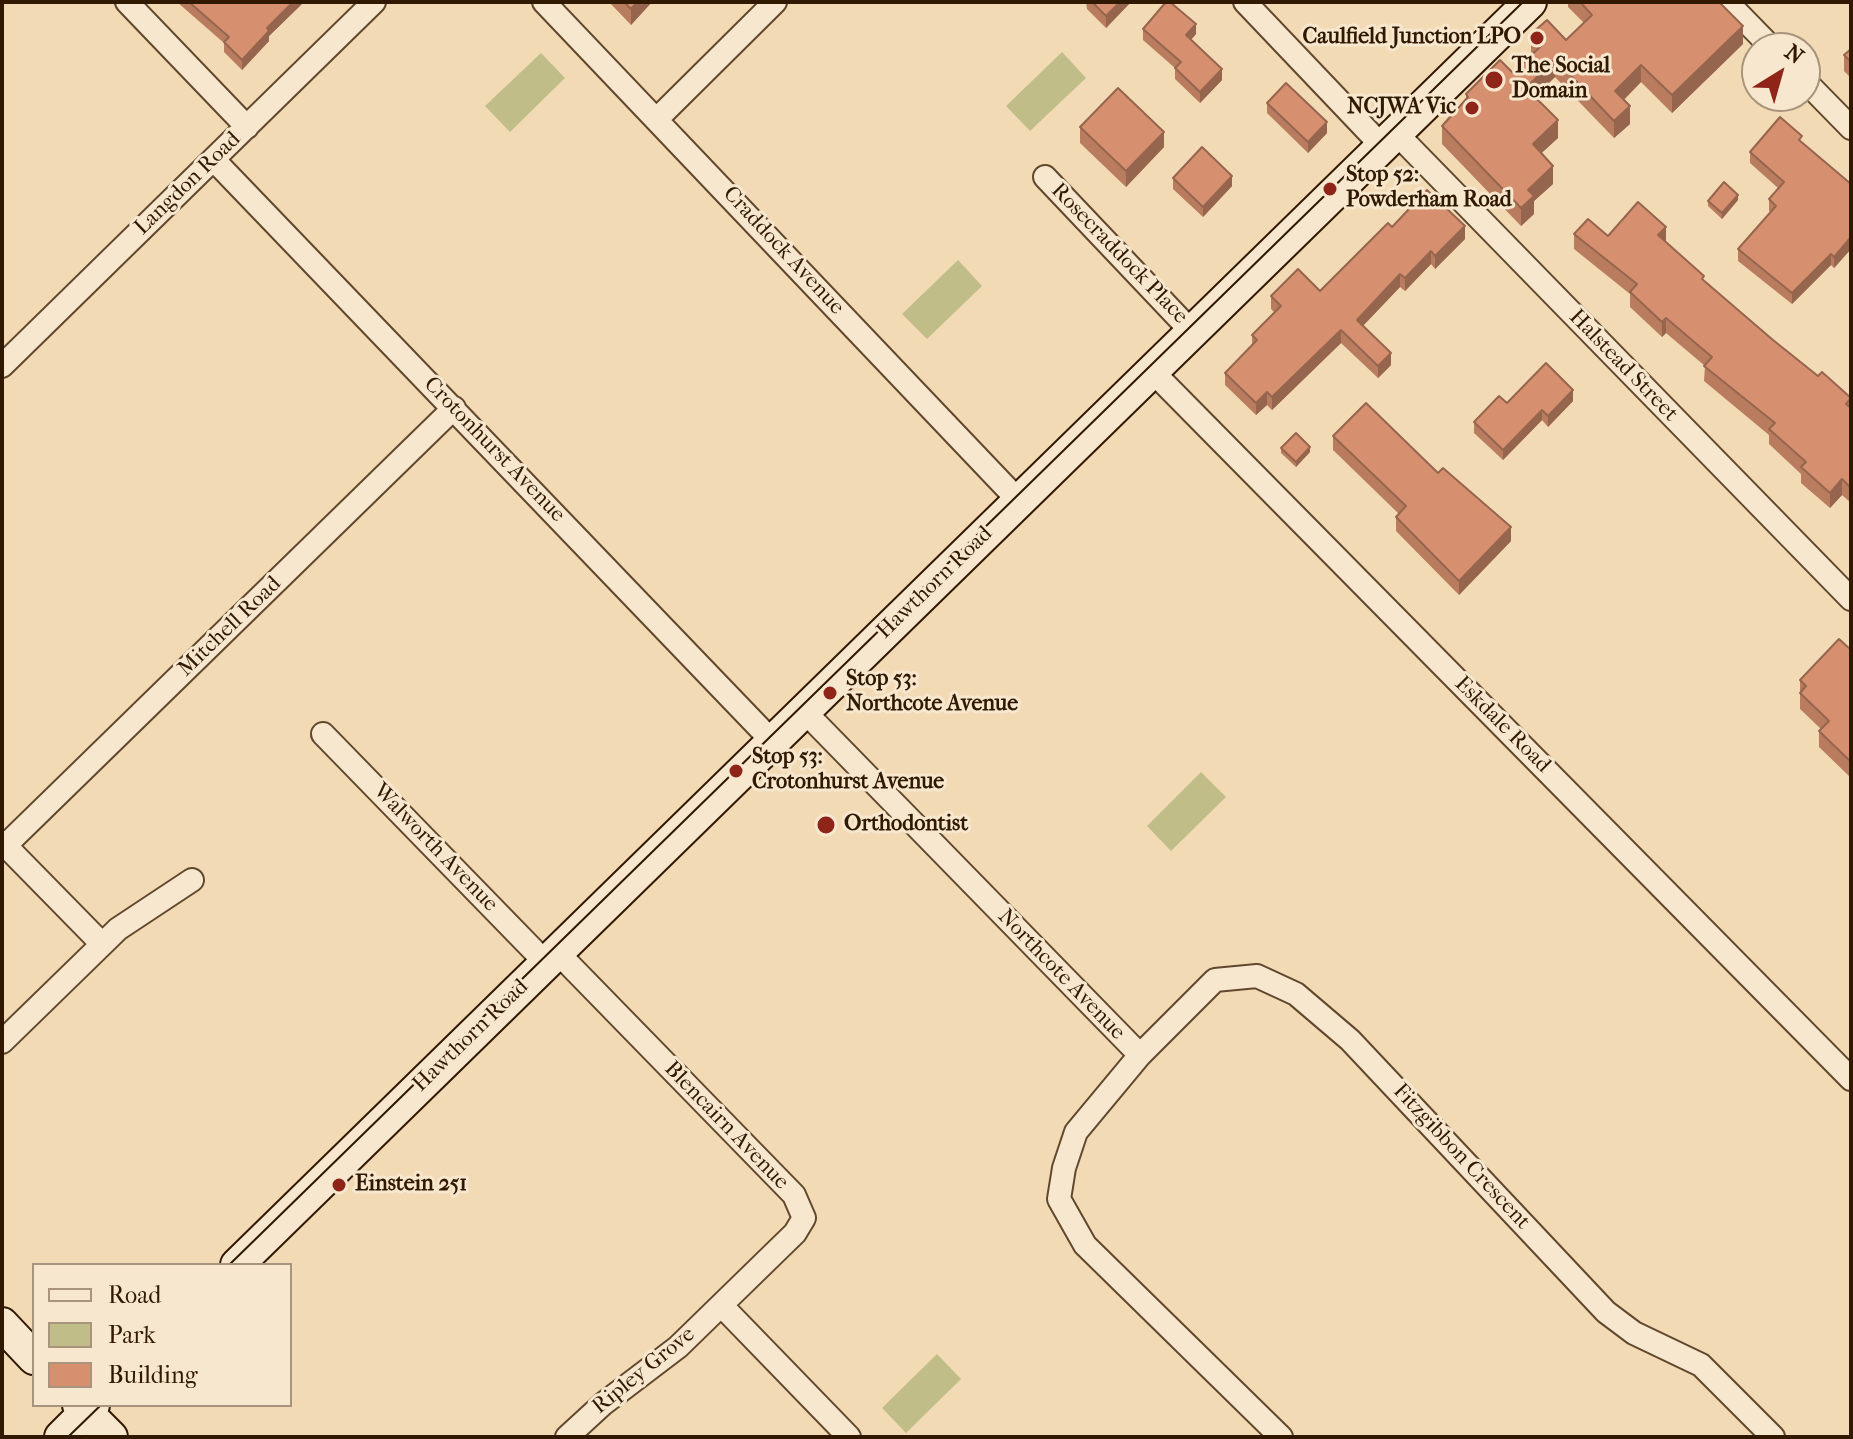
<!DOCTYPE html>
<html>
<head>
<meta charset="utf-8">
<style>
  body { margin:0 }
  #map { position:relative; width:1853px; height:1439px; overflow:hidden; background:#f2dab5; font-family:"IM FELL French Canon",serif }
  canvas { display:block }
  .frame { position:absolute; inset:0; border:4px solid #311800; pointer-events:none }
  .legend { position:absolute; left:32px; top:1263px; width:260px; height:144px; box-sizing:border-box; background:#f7e7cf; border:2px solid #a8947c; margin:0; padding:10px 14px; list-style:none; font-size:24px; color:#311800 }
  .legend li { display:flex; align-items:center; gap:16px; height:40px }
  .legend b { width:40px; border:2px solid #a8947c }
  .north { position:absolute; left:1741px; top:32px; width:80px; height:80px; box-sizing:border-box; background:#f7e7cf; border:2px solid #a8947c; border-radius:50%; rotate:37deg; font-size:22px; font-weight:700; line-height:32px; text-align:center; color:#311800 }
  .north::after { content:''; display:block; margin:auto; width:28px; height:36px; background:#8f2418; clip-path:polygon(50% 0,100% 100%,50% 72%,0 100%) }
</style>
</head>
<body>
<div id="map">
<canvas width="1853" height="1439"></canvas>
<div class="frame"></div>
<ul class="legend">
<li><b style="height:10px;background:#f7e7cf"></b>Road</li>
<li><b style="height:22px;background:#c1bd89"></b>Park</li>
<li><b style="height:22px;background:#d7906f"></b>Building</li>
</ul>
<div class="north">N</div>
</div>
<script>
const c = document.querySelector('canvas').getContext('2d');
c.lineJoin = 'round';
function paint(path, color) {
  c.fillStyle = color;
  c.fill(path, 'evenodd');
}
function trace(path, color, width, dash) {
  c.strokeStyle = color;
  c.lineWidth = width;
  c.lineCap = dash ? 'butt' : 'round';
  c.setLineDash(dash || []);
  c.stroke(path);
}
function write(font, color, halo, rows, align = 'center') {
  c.font = font + ' "IM FELL French Canon",serif';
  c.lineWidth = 6;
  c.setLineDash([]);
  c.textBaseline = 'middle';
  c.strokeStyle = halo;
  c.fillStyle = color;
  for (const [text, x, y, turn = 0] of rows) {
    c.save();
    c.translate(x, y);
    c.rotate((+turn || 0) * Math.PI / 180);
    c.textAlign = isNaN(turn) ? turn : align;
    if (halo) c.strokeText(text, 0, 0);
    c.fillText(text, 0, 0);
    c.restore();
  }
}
const green = new Path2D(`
  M1062,52l24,26 -56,53 -24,-25z
  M541,53l24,25 -55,54 -25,-26z
  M958,260l24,26 -55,53 -25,-25z
  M1201,772l25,25 -55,54 -24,-25z
  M937,1354l24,25 -55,54 -24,-25z`);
const minor = new Path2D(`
  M127,2l120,125
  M544,2l475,499
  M1245,2l137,144
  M1727,2l45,46
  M1805,81l46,47
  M658,118l117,-116
  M1396,133l455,466
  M214,160l559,582
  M1045,177l147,155
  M2,366l372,-364
  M1152,371l699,708
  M804,711l336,344 -64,77 -12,36 -5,31 26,46 196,192
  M323,734l223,229
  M2,842l100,102
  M6,845l448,-437
  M557,952l237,243 10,23 -9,15 -117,114 -75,57 -36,33
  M2,1042l116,-113 74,-49
  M1140,1055l75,-75 42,-4 39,18 54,46 256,272 28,21 67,32 72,72
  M722,1306l127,131`);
const secondary = new Path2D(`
  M237,1265l1293,-1263
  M2,1324l32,34
  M79,1405l32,32
  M61,1437l32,-32`);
const tram = new Path2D(`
  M229,1265l1294,-1263
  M68,1437l33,-32`);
const wall = new Path2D(`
  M177,2h127l-35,34v5l-27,29 -18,-18v-9z
  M609,2h43l-21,23z
  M1086,2h45l-25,26 -19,-19z
  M1568,2h151l24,42 -71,69 -31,-31 -17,18 6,24 -16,14 -59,-61 -20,20 23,41 -17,15 12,31 -19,17v13l-13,12 -79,-82v-18l24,-26v-6l47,-21 20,-19 -2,-2v-18l35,6 18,-17 -16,-16z
  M1143,29l53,5 -5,6 31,40 -22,23 -25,-24v-11l-32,-28z
  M1851,49v29l-7,-7v-16z
  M1267,103l60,30 -19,20 -41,-40z
  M1080,127l84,20 -38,40 -46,-44z
  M1802,142l49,42v65l-17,19 -3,-3 -39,39 -54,-43v-12l33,-37 -2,-1v-12l9,-11 -28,-25v-11z
  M1173,178l59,8 -29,31 -30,-28z
  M1738,200l-16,19 -14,-13v-5z
  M1392,227l73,12 -30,30 -4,-5 -26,27 -5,-4 -37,39 28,39 -13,13 -37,-35 -69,67 -5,-5 -11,10 -31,-30v-12l27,-28v-10l22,-23 -3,-3v-13l49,-5z
  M1574,234l34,2 58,6 38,39 69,59 45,36 33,22v105l-9,-8 -12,13 -29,-25v-9l-32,-30v-9l-65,-54 1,-15 -39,-33 -4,4 -32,-30v-13l-56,-45z
  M1573,401l-25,26 -6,-7 -39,40 -29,-27v-11l33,-19z
  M1333,436l105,37 73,68 -52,54 -63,-64v-14l3,-3 -66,-64z
  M1281,448l29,4 -14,15 -15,-14z
  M1851,650v124l-2,2 -30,-29v-16l2,-2 -21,-20v-29z`);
const shadedWall = new Path2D(`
  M293,2h11l-35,34v5l-27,29v-10l25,-32z
  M637,2h15l-21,23v-16z
  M1120,2h11l-25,26v-12z
  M1196,24v10l-10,11v-10z
  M1743,26v18l-71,69v-18z
  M1555,59v18l-29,28v-17z
  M1641,65v17l-26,26v-17z
  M1222,69v11l-22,23v-11z
  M1630,106v18l-16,14v-17z
  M1558,120v18l-25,23v-17z
  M1327,122v11l-19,20v-11z
  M1164,132v15l-38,40v-16z
  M1553,166v18l-19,17v13l-13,12v-18l7,-18z
  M1232,176v10l-29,31v-10z
  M1738,195v5l-16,19v-6z
  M1465,226v13l-30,30v-13z
  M1666,227v15l-8,-7z
  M1851,237v12l-17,19v-11z
  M1431,251v13l-26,27v-13z
  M1831,254v11l-39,39v-11z
  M1400,274v13l-43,45v-12z
  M1666,318v15l-4,4v-15z
  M1341,330v13l-69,67v-13z
  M1391,353v12l-13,13v-12z
  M1573,390v11l-25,26v-11z
  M1267,392v13l-11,10v-12z
  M1542,410v10l-39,40v-10z
  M1310,447v5l-14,15v-5z
  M1842,479v16l-12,13v-15z
  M1511,527v14l-52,54v-14z
  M1851,758v16l-2,2v-16z`);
const building = new Path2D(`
  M189,2h104l-26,26 2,3 -27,29 -18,-18 5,-5z
  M624,2h13l-6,7z
  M1092,2h28l-14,14z
  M1166,2h4l26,22 -10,11 36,34 -22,23 -25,-24 6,-6 -38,-33z
  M1580,2h139l24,24 -71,69 -31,-30 -26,26 15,15 -16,15 -59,-62 -29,29 32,32 -25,24 20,22 -25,24 6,6 -13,12 -79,-82 26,-29 -2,-3 34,-34 13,13 29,-28 -11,-11 16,-14 19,20 26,-25z
  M1851,49v13l-7,-7z
  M1286,83l41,39 -19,20 -41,-39z
  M1118,88l46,44 -38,39 -46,-44z
  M1780,117l22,19 -3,4 52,44v53l-17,20 -3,-3 -39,39 -54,-44 38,-43 -7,-7 15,-17 -34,-30z
  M1202,147l30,29 -29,31 -30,-29z
  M1724,182l14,13 -16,18 -14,-12z
  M1427,190l38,36 -30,30 -4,-5 -26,27 -5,-4 -43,46 34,33 -13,13 -37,-36 -69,67 -5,-5 -11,11 -31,-30 32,-33 -5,-5 29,-29 -10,-10 27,-27 22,22 68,-68 4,4z
  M1638,202l28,25 -8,8 46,41 -2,3 71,61 45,36 4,-4 29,26 -5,6 5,4v80l-9,-9 -12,14 -29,-26 5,-5 -37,-33 6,-6 -71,-57 8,-9 -46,-39 -4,4 -32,-30 7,-8 -63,-50 14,-15 20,17z
  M1546,363l27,27 -25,26 -6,-6 -39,40 -29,-28 25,-26 8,7z
  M1366,403l72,70 5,-5 68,59 -52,54 -63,-64 10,-11 -73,-70z
  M1296,433l14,14 -14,15 -15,-14z
  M1839,639l12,11v108l-2,2 -30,-29 10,-10 -29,-28 6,-7 -6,-6z`);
const markers = [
  [1537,38,8,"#8f2418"],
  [1494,80,10,"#8f2418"],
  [1472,108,8,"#8f2418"],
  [1330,189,8,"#8f2418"],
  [830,693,8,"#8f2418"],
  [736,771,8,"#8f2418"],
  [826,825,10,"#8f2418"],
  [339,1185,8,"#8f2418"]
];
const poiNames = [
  ["Caulfield Junction LPO",1521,38,"right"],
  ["The Social",1512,67],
  ["Domain",1512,92],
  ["NCJWA Vic",1456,108,"right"],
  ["Stop 52:",1346,176],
  ["Powderham Road",1346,201],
  ["Stop 53:",846,680],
  ["Northcote Avenue",846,705],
  ["Stop 53:",752,758],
  ["Crotonhurst Avenue",752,783],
  ["Orthodontist",844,825],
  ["Einstein 251",355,1185]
];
const streetNames = [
  ["Langdon Road",188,184,-44],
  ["Craddock Avenue",783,251,47],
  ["Rosecraddock Place",1119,254,46],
  ["Halstead Street",1623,366,46],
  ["Crotonhurst Avenue",494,450,46],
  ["Hawthorn Road",935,583,-44],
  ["Mitchell Road",230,627,-44],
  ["Eskdale Road",1502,725,45],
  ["Walworth Avenue",435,848,46],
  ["Northcote Avenue",1061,975,46],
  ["Hawthorn Road",471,1036,-44],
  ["Blencairn Avenue",726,1126,46],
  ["Fitzgibbon Crescent",1461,1157,47],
  ["Ripley Grove",644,1371,-39]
];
paint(green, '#c1bd89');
trace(minor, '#61482d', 26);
trace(secondary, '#311800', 36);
trace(minor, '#f7e7cf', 22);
trace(secondary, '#f7e7cf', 32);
trace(tram, '#311800', 2);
paint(wall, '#b97c5f');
paint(shadedWall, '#96654e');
paint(building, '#d7906f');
trace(building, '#96654e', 2);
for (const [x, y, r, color] of markers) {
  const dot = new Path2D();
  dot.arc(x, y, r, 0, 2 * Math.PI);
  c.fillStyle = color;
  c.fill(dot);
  trace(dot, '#f7e7cf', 3);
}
write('bold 22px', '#311800', '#f7e7cf', poiNames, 'left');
write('22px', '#311800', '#f7e7cf', streetNames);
</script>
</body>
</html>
